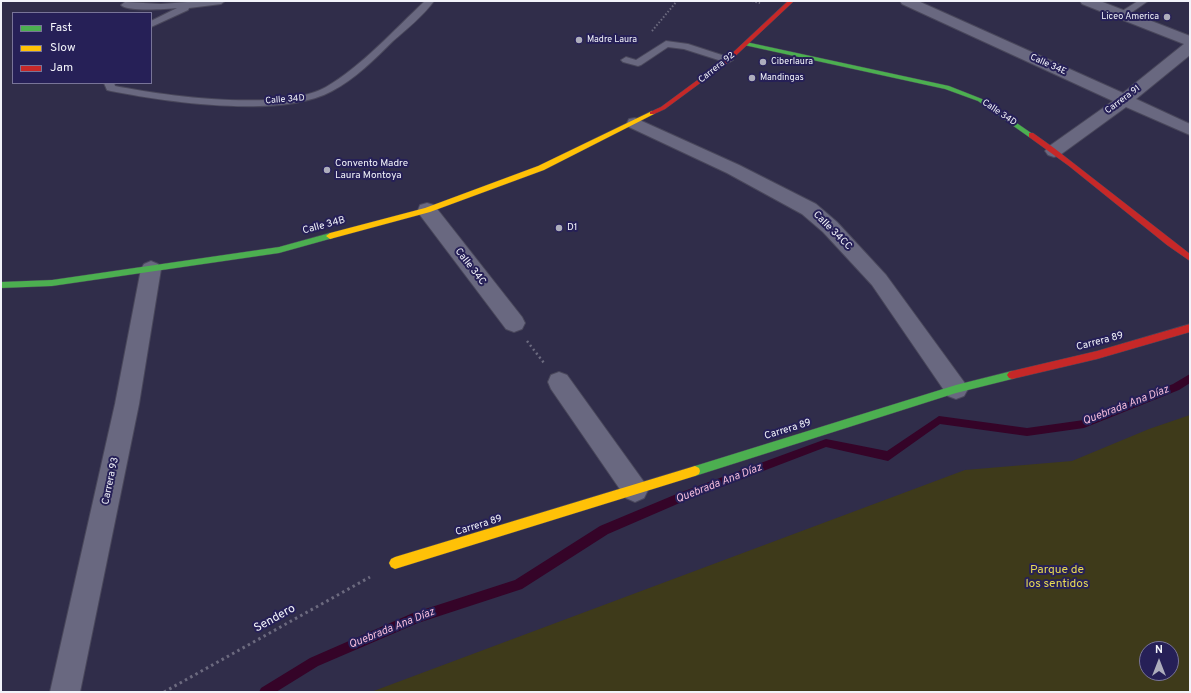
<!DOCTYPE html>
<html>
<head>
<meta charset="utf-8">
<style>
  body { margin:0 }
  #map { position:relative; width:1191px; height:693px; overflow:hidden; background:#302d4a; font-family:Overpass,sans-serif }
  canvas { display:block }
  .frame { position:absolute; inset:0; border:2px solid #f2f3fa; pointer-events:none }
  .legend { position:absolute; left:12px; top:12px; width:140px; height:72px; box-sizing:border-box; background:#262057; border:1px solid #787498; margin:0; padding:5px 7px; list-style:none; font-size:12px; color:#f2f3fa }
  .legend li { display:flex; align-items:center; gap:8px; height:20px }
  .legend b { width:20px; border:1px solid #787498 }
  .north { position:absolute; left:1139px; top:641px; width:40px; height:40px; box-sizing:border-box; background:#262057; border:1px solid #787498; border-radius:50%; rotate:0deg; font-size:11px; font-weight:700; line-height:16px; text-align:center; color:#f2f3fa }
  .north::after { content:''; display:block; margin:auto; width:14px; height:18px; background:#aeaebc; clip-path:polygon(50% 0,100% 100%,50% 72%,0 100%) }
</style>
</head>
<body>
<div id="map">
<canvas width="1191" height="693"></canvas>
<div class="frame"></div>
<ul class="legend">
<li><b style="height:5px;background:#4caf50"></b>Fast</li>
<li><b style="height:5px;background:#ffc107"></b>Slow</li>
<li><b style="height:5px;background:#c62828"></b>Jam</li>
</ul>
<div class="north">N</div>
</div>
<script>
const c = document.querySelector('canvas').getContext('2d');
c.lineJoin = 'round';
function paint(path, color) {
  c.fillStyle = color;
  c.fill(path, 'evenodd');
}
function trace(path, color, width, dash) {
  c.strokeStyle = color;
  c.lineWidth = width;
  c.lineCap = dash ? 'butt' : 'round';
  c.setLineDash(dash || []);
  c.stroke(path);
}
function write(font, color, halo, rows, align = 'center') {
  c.font = font + ' Overpass,sans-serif';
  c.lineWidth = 4;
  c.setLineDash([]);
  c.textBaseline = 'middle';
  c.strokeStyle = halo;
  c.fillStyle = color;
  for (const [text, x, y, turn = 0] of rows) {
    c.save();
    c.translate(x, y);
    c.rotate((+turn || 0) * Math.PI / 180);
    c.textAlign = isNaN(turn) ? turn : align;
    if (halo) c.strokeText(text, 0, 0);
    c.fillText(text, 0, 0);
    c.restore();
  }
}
const green = new Path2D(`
  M1190,415v277h-819l594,-222 107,-9 77,-32zM1147,649h24v24h-24z`);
const stream = new Path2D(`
  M1190,374v9l-11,7 -95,38 -57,8 -87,-12 -52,37 -62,-14 -144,55 -74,32 -86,55 -104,34 -100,43 -42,26h-17l2,-4 49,-30 103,-45 102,-33 85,-54 79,-33 147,-54 61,12 52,-35 88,12 57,-8 89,-36z`);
const pathFar2 = new Path2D(`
  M752,1l8,2
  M652,31l25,-30`);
const pathFar1 = new Path2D(`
  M527,341l17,22`);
const path = new Path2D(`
  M164,692l206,-115`);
const lane = new Path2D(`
  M201,1h24l-4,3 -32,4 -1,2 -37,17v-6l26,-13c-11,1 -49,4 -56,-3l4,-3 36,2z
  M425,1h9c-11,15 -27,28 -41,40 -18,18 -38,38 -61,50 -51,28 -165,11 -221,0l-4,-1 -3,-7h10l1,3c50,10 166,26 211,1 35,-20 69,-58 99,-86z
  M1138,1h10l-23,16h-6l-2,-2 2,-2z
  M666,41l22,3 43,14 2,2 -5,3 -44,-14 -16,-2 -27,18 -3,1 -15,-4 -2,-2 5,-3 10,3z`);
const street = new Path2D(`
  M900,1h18l205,92 61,-49 -102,-40 -2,-3h20l90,35v19l-54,44 54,25v11l-64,-28 -66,48 -6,2 -6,-2 -3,-4 3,-4 65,-46 -211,-97z
  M635,118l104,47 77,39 21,18 49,53 78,107 4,7 -4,7 -8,3 -8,-3 -76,-111 -49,-53 -21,-18 -75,-41 -98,-46 -2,-4 2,-4z
  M427,203l7,2 88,112 3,6 -3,6 -8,3 -8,-3 -86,-114 -2,-5 2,-5z
  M151,261l7,3 3,5 -22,135 -59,288h-30l65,-288 26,-135 3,-5z
  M559,372l8,3 77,107 4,8 -4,8 -9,4 -9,-4 -75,-109 -3,-7 3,-7z`);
const fast = new Path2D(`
  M746,42l203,44 33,13 52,36 -3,2h-2l-51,-36 -33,-12 -201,-44v-2z
  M330,233l4,3 -1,2 -54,15 -227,33 -51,2v-6l51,-2 227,-33z
  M1012,371l3,1 2,3 -2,3 -3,1 -56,14 -261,83 -4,-2 -1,-3 1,-3 4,-2 261,-81z`);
const slow = new Path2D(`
  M652,111l3,2 -1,1 -110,56 -114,42 -100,27 -4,-3 4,-3 95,-25 113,-42z
  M695,466l4,2 1,3 -1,3 -4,2 -300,93 -4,-2 -2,-4 2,-4 4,-2z`);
const jam = new Path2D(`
  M788,1h6l-64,60 -65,48 -11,5h-4v-2l11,-5 65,-48z
  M1029,133h4l21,15 136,106v7l-23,-16 -98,-79 -40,-29z
  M1190,324v8l-93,27 -85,20 -3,-1 -2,-3 2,-3 3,-1 85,-20z`);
const markers = [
  [1167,17,4,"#aeaebc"],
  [579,40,4,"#aeaebc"],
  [763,62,4,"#aeaebc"],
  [752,78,4,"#aeaebc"],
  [327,170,4,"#aeaebc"],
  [559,228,4,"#aeaebc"]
];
const farPoinames = [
  ["Liceo America",1159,17,"right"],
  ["Madre Laura",587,40],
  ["Ciberlaura",771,62],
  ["Mandingas",760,78]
];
const farStreetnames = [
  ["Calle 34E",1048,65,24],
  ["Carrera 92",717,68,-39],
  ["Calle 34D",285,100,-4],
  ["Carrera 91",1123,100,-37],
  ["Calle 34D",999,113,34]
];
const poiNames = [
  ["Convento Madre",335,164],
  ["Laura Montoya",335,176],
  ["D1",567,228]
];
const streetNames = [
  ["Calle 34B",324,226,-15],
  ["Calle 34CC",832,231,45],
  ["Calle 34C",470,267,52],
  ["Carrera 89",1100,342,-15],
  ["Carrera 89",788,430,-17],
  ["Carrera 93",111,481,-78],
  ["Carrera 89",479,526,-17]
];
const waterNames = [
  ["Quebrada Ana Díaz",1126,406,-21],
  ["Quebrada Ana Díaz",719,484,-21],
  ["Quebrada Ana Díaz",392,629,-22]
];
const nearParknames = [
  ["Parque de",1057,571],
  ["los sentidos",1057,585]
];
const nearStreetnames = [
  ["Sendero",275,619,-29]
];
paint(green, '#3e3a1a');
paint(stream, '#350428');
trace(lane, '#49475b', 2);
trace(street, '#49475b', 2);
trace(fast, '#49475b', 1);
trace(slow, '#49475b', 1);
trace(jam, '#49475b', 1);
trace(pathFar2, '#6c6a7f', 2, [1.5, 2]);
trace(pathFar1, '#6c6a7f', 2.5, [2, 3]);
trace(path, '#6c6a7f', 3, [2.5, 3.5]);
paint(lane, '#696880');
paint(street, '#696880');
paint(fast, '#4caf50');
paint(slow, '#ffc107');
paint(jam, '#c62828');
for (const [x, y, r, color] of markers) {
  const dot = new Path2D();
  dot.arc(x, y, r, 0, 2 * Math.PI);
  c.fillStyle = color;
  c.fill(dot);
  trace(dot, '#262057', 1.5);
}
write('9px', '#f2f3fa', '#262057', farPoinames, 'left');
write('9px', '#f2f3fa', '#262057', farStreetnames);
write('10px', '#f2f3fa', '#262057', poiNames, 'left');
write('10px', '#f2f3fa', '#262057', streetNames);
write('italic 11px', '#f5bddd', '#262057', waterNames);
write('12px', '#e7d953', '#262057', nearParknames);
write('12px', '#f2f3fa', '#262057', nearStreetnames);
</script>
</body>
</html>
